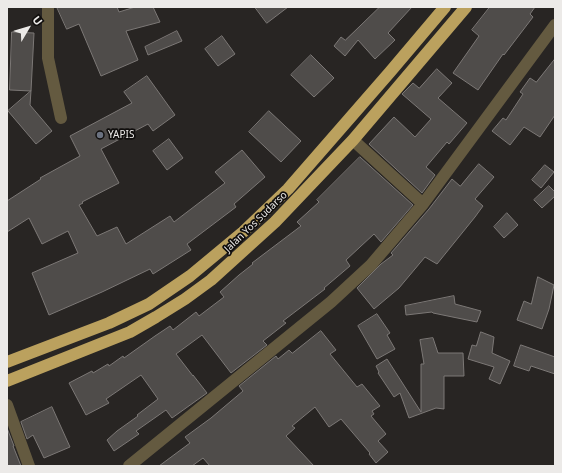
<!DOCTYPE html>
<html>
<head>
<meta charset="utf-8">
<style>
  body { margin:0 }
  #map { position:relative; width:562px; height:473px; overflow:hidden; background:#282523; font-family:"Noto Sans",sans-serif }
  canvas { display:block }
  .frame { position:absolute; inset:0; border:8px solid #eceae8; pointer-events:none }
  .north { position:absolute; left:8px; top:8px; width:40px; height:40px; -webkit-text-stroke:3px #100e0d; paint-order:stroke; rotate:52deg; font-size:11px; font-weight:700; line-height:16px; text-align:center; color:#eceae8 }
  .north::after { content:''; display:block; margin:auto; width:14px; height:18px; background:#eceae8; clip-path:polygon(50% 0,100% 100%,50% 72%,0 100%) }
</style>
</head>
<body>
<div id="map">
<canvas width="562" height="473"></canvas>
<div class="frame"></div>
<div class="north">U</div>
</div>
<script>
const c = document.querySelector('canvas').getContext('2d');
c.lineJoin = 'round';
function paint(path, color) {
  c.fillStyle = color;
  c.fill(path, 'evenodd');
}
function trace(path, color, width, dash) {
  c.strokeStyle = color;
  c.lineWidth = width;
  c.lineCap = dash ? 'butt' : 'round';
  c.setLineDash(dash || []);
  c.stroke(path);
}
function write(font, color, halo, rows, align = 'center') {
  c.font = font + ' "Noto Sans",sans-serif';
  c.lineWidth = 3.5;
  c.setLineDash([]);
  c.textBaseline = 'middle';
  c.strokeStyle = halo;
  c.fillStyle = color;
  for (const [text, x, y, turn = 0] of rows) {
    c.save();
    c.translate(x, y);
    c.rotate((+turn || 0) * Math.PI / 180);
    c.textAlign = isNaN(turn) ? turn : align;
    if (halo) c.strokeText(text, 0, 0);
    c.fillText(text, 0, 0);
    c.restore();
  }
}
const building = new Path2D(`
  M57,7h60l2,5 16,-5h18l7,15 -34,9 12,29 -37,16 -22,-52 -12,5z
  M255,7h33l-21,16z
  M380,7h32l-24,26 7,7 -20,19 -17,-19 -13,16 -11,-10 7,-9 4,3z
  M490,7h45l-5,7 3,3 -29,38 -1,-1 -25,36 -25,-17 26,-37 -7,-6z
  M177,31l5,10 -34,14 -3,-8z
  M12,32l22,1 -3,58 -21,-1z
  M222,36l13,18 -17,12 -13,-17z
  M311,55l23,23 -20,19 -23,-22z
  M555,59v56l-15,22 -16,-10 -14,18 -18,-14 11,-13 3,2 17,-26 -3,-2 10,-14 6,4z
  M437,69l15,14 -14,15 29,25 -18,21 -2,-2 -21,25 9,8 -13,18 -53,-49 25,-27 21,20 16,-18 -29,-25 11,-11 6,5z
  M147,76l28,39 -22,16 -5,-7 -47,25 18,34 -37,19 1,1 -4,2 18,31 20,-9 9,17 44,-28 4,6 51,-39 -10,-11 27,-22 23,27 -31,27 2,3 -49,37 4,6 -38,24 -3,-5 -48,23 -53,23 -17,-42 46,-20 -10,-22 -26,13 -13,-26 -22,14v-31l34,-22 -1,-1 40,-22 -10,-20 62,-33 -8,-11z
  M31,91l-1,14 22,26 -16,13 -28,-33z
  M269,111l32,30 -20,21 -32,-30z
  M169,139l14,19 -16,12 -14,-19z
  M360,157l53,48 -32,37 -7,-8 -28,26 4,6 -26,22 1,1 -42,32 3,2 -23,18 4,4 -36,28 -29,-38 -26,19 17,22v-1l14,18 -35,25 -6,-8 -30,21 3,3 -25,17 -7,-11 10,-9 21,-15 -1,-1 21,-16 -17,-24 -35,24 3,4 -23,12 -17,-32 23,-12 1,2 15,-9 1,2 14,-10 1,2 31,-22 15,-10 3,4 23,-18 3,4 25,-19 -4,-5 19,-17 14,-11 -1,-1 49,-37 -4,-4 22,-20 -2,-2z
  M479,164l15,13 -19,22 8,7 -8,11 -38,47 -12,-7 -26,31 -25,21 -17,-21 24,-24 12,-9 -2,-2 38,-44 23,-30 8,7z
  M545,165l9,7 -13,16 -9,-8z
  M549,186l6,6v4l-13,12 -8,-8z
  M507,213l11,12 -14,13 -10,-11z
  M538,277l16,8 -5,24 -7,20 -25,-9 7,-19 7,3z
  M454,296l1,8 26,7 -4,11 -44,-9 -1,-1 -26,3 -1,-9z
  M377,314l13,19 -3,2 8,14 -18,10 -19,-33z
  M321,331l15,19 -6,4 27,33 5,-3 18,22 -8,5 2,3 -3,2 15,18 -8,7 10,11 -12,11 -7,-9 1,-1 -29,-34 -12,8 -14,-20 -23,19 3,2 -9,8 28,30h-104l-7,-8 -11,8h-33l31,-23 -5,-6 26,-19 32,-27 -4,-5 37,-30 2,3 11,-9 3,3z
  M481,332l13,5 -2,16 18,8 -10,23 -11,-5 5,-12 -26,-8 4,-14 4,1z
  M433,338l5,15h25l1,23h-20v33l-8,-1 -27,10 -9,-25 -6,4 -16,-24 1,-1 -3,-6 11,-7 34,53v-48h3l-4,-24z
  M521,345l34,12v17l-24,-8 -2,5 -15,-5z
  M52,407l18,40 -26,11 -11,-23 -6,4 -6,-17z
  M7,428l7,18h-1l8,20h-14z`);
const street = new Path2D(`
  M48,7v51l13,60
  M353,140l70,64
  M7,405l22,61
  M129,466l202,-164 40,-37 52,-61 132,-179`);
const highway = new Path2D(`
  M7,362l102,-39 40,-19 41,-28 53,-44 45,-43 102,-117 55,-65
  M7,381l123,-49 26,-15 29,-18 26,-19 64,-58 78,-82 113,-133`);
const markers = [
  [100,135,4,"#6b7280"]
];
const poiNames = [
  ["YAPIS",108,135]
];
const streetNames = [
  ["Jalan Yos Sudarso",256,222,-44]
];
paint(building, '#4f4c4a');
trace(building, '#7c7876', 1);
trace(street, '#645a40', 12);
trace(highway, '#bba15e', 12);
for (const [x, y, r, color] of markers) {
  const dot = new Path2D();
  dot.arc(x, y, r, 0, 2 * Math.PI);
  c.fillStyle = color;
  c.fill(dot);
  trace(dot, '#100e0d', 1.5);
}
write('10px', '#eceae8', '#100e0d', poiNames, 'left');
write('10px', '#eceae8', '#100e0d', streetNames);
</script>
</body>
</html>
